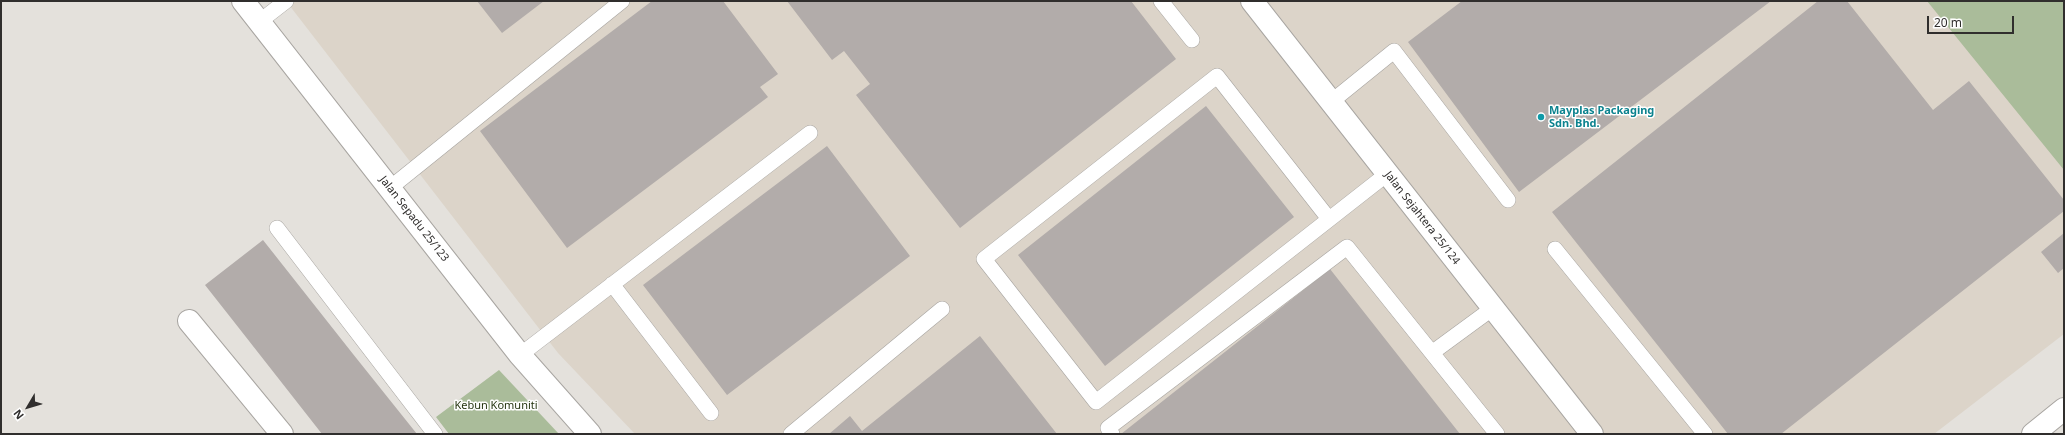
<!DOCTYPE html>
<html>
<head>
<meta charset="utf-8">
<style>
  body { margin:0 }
  #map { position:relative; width:2065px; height:435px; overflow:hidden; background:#e4e1dc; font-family:"Noto Sans",sans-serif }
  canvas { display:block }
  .frame { position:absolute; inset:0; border:2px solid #302e2d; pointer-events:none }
  .north { position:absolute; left:8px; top:387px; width:40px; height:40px; -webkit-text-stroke:3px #fff; paint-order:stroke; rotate:232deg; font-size:11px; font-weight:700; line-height:16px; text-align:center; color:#302e2d }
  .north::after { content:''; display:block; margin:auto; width:14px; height:18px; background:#302e2d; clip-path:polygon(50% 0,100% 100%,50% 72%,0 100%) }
  .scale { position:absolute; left:1927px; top:16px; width:87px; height:18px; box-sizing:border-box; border:2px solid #302e2d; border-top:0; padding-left:5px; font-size:12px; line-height:14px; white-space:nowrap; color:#302e2d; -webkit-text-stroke:3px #fff; paint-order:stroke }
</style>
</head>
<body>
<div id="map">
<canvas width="2065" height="435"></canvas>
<div class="frame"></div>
<div class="north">N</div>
<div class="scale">20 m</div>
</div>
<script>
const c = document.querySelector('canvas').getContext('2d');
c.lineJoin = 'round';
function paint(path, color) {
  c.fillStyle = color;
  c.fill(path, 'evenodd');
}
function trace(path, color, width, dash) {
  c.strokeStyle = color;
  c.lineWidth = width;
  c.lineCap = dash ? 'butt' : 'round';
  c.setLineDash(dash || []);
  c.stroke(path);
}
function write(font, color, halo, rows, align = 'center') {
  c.font = font + ' "Noto Sans",sans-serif';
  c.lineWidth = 3;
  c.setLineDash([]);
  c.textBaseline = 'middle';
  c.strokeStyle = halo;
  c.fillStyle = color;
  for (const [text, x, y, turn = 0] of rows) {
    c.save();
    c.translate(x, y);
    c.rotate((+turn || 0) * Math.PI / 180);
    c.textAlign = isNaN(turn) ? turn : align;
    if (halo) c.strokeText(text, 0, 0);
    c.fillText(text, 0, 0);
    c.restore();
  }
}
const built = new Path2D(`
  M286,1h1778v333l-130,100h-1299l-77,-81z`);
const green = new Path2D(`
  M1927,1h137v169z
  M499,370l60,64h-110l-13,-17z`);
const building = new Path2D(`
  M477,1h67l-42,32z
  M652,1h71l55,73 -18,13 8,10 -201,151 -87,-117z
  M787,1h344l45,58 -216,169 -104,-133 14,-11 -26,-33 -12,9z
  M1462,1h309l-252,191 -111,-150z
  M1818,1h29l86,109 36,-29 95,119v11l-283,223h-53l-176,-222z
  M1206,106l88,111 -189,149 -87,-111z
  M827,146l83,110 -183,139 -84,-110z
  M2064,233v35l-6,5 -17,-21z
  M263,240l90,114 64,80h-95l-91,-116 -26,-33z
  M1330,269l130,165h-339z
  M980,336l77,98h-228l21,-18 12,15z`);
const service = new Path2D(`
  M1161,1l31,39
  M259,22l27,-21
  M1331,102l63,-51 114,149
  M390,188l232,-187
  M1329,219l-112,-143 -233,183 112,143 291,-228
  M277,228l158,206
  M1555,249l150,185
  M612,284l99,129
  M1433,352l60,-44
  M520,355l290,-222
  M791,434l151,-125
  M1112,434l-4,-6 239,-181 150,187`);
const minor = new Path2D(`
  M243,1l277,354 70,79
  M1252,1l340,433
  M189,321l93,113`);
const tertiary = new Path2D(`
  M2033,434l31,-25`);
const markers = [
  [1541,117,4,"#0f9aa8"]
];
const cultureNames = [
  ["Mayplas Packaging",1549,111],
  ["Sdn. Bhd.",1549,124]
];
const streetNames = [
  ["Jalan Sejahtera 25/124",1422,218,52],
  ["Jalan Sepadu 25/123",414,219,52]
];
const parkNames = [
  ["Kebun Komuniti",496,406]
];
paint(built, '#dcd4c9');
paint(green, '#aabc9a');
paint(building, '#b2acaa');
trace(service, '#a8a5a1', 16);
trace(minor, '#a8a5a1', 24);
trace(tertiary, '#a8a5a1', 24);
trace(service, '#fff', 15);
trace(minor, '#fff', 22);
trace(tertiary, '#fff', 22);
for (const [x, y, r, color] of markers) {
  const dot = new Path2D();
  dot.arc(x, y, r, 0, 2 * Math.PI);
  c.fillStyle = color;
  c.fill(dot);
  trace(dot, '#fff', 1.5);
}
write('bold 11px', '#0d838f', '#fff', cultureNames, 'left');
write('11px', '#302e2d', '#fff', streetNames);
write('11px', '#1f300a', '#fff', parkNames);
</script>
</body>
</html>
